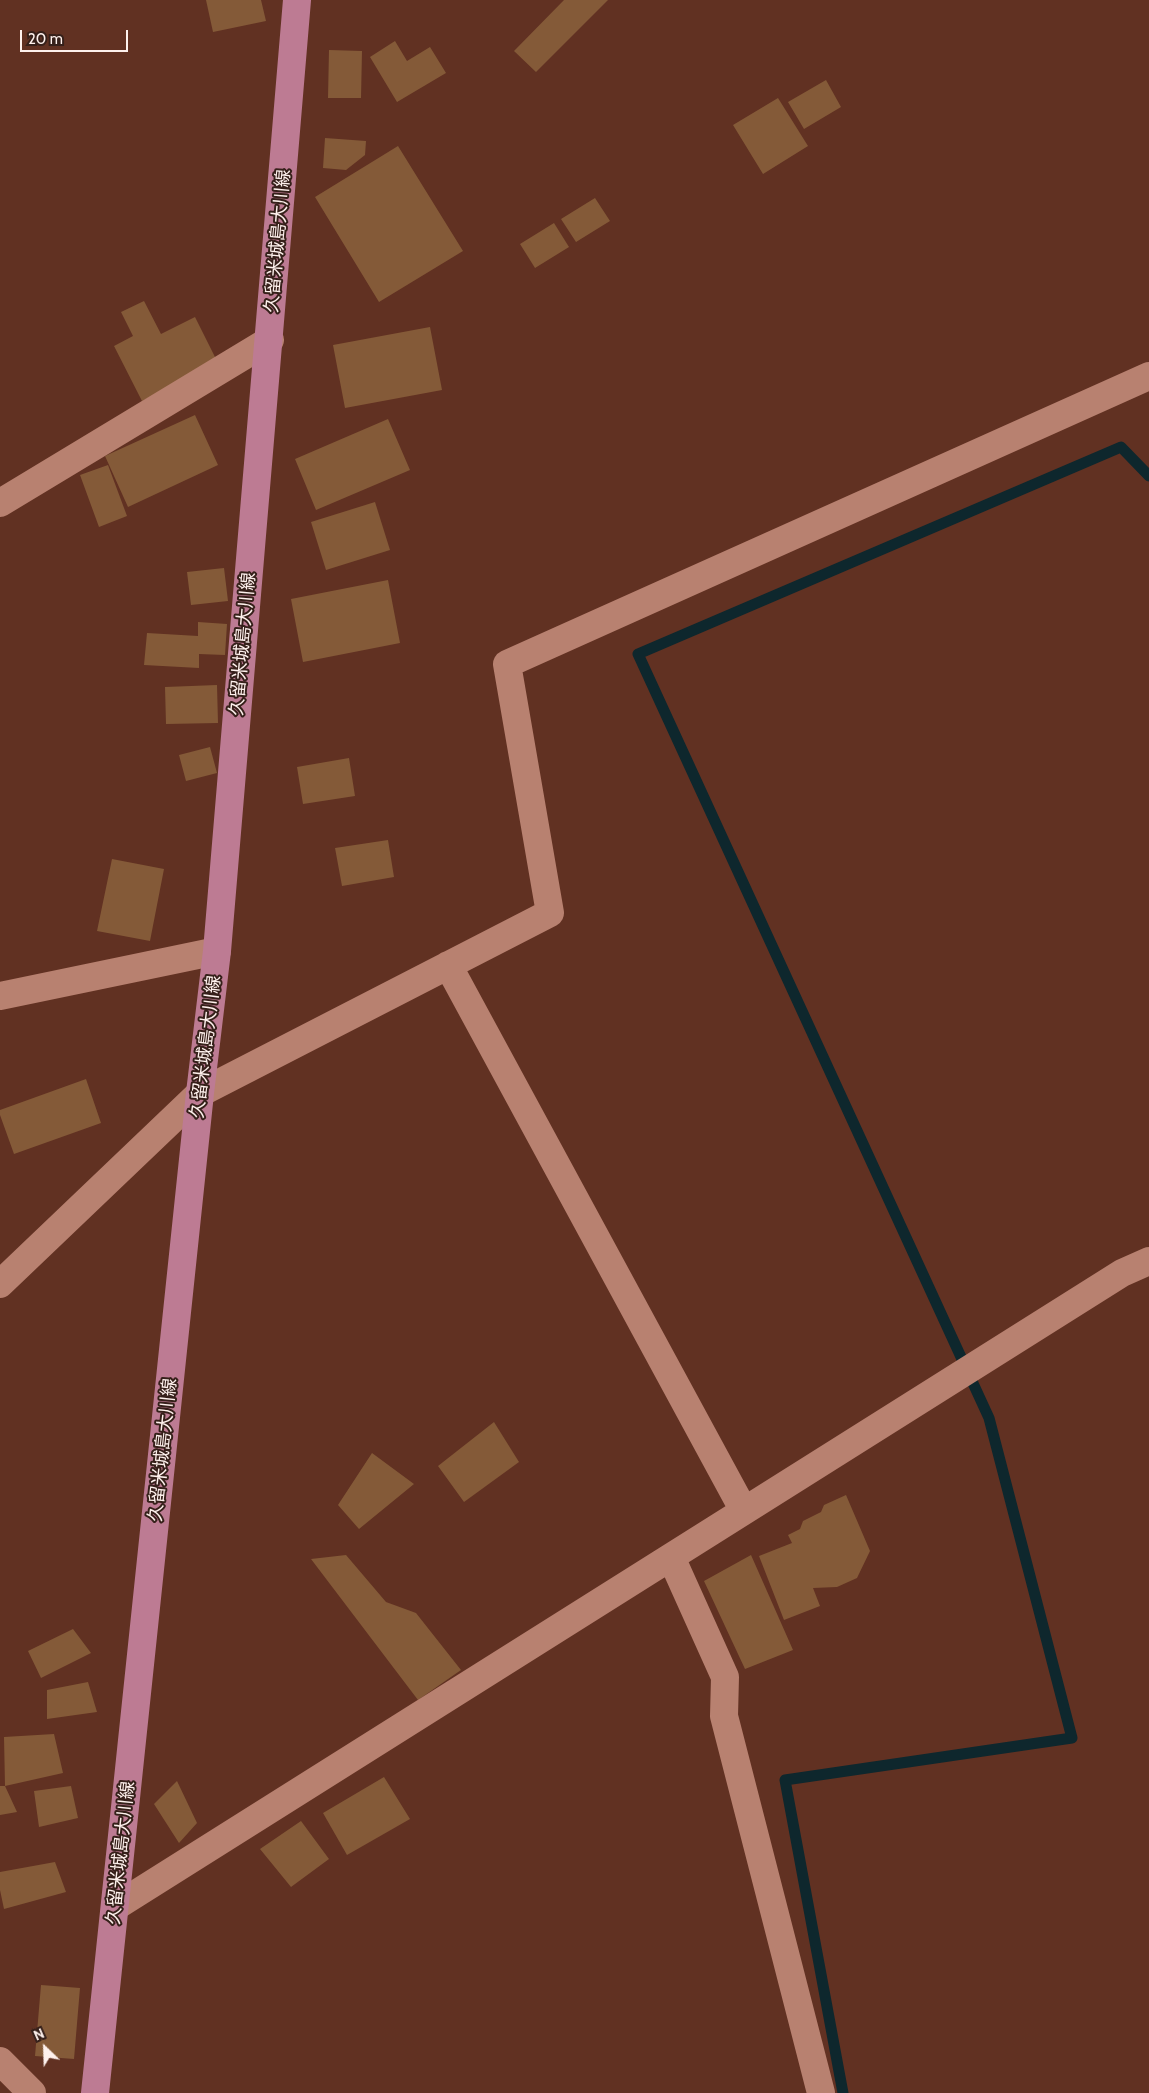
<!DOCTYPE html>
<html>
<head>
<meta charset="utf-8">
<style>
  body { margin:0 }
  #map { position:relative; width:1149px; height:2093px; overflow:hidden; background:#613122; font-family:Cabin,sans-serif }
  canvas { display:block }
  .north { position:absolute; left:20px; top:2023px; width:50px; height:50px; -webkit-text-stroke:4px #36201a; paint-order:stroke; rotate:336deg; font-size:14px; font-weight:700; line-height:20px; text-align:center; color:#fef1ed }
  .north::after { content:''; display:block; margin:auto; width:18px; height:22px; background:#fef1ed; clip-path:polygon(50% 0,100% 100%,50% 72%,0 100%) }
  .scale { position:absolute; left:20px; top:30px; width:108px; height:22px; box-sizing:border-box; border:2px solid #fef1ed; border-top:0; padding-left:6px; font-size:15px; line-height:18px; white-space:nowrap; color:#fef1ed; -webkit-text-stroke:4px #36201a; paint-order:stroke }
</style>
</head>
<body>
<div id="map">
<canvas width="1149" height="2093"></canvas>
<div class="north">N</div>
<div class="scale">20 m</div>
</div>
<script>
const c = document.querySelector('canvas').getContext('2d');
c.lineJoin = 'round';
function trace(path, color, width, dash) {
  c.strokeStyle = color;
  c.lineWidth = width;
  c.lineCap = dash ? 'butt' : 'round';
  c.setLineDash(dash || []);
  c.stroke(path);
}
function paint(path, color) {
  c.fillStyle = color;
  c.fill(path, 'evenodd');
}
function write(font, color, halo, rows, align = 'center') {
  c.font = font + ' Cabin,"Noto Sans JP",sans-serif';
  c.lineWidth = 4;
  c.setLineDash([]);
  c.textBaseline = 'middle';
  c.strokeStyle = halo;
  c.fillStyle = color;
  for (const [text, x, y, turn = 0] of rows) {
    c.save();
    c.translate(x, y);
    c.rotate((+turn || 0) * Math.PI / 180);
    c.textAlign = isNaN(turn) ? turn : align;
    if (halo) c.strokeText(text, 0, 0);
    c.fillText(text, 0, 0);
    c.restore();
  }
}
const stream = new Path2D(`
  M843,2093l-58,-313 287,-42 -83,-320 -351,-764 483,-207 28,29`);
const building = new Path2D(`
  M206,0h55l5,21 -53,11z
  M564,0h44l-72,72 -22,-21z
  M395,41l12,20 23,-14 16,26 -49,29 -27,-45z
  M329,50l33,1 -1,47h-33z
  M826,80l15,27 -37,22 -16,-27z
  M778,98l30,48 -45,28 -30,-49z
  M325,138l41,3 -1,14 -19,15 -23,-2z
  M398,146l65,105 -84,51 -64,-105z
  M595,198l15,23 -34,21 -15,-23z
  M554,223l15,24 -34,21 -15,-24z
  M144,301l17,33 34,-17 23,46 -76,38 -28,-55 19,-10 -12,-24z
  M430,327l12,63 -97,18 -12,-63z
  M195,415l23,50 -90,42 -23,-51z
  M388,419l22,51 -94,40 -21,-51z
  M108,465l19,51 -28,11 -19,-52z
  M375,502l15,48 -64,20 -15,-48z
  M224,568l4,33 -37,4 -4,-33z
  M388,580l12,63 -97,19 -12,-63z
  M198,622l29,2 -2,31 -26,-1v14l-55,-3 3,-32 51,3z
  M217,685l1,38 -52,1 -1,-37z
  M210,747l7,26 -31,8 -7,-26z
  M349,758l6,38 -52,8 -6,-37z
  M388,840l6,37 -52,9 -7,-38z
  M112,859l52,10 -14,72 -53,-10z
  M86,1079l15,44 -87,31 -14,-39v-5z
  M494,1422l25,40 -55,40 -26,-36z
  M372,1453l42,31 -55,45 -21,-24z
  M846,1495l24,56 -13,27 -20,9 -24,1 7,18 -36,14 -25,-64 33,-13 -4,-8 12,-6 3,-8 18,-9 3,-7z
  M346,1555l40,47 30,11 45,57 -43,30 -107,-141z
  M751,1555l42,95 -48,19 -41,-88z
  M73,1629l18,24 -50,25 -13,-27z
  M88,1682l9,30 -50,7v-29z
  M54,1734l9,39 -58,13 -1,-49z
  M384,1777l26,42 -63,36 -24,-42z
  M177,1781l20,42 -18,20 -25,-39z
  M0,1786h5l12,26 -17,3z
  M71,1786l7,32 -39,9 -5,-36z
  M301,1821l28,38 -38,28 -31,-38z
  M55,1862l11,30 -62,17 -4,-19v-18z
  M41,1985l39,3 -6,71 -39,-3z`);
const street = new Path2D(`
  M0,503l270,-163
  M448,965l296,546
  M0,1284l200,-191 350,-180 -43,-249 642,-288
  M671,1557l54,120 -1,39 97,377
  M115,1907l1007,-634 27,-12
  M0,2061l32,32`);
const secondary = new Path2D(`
  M0,996l217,-45`);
const primary = new Path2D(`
  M95,2093l105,-1000 17,-142 80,-951`);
const streetNames = [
  ["久留米城島大川線",278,241,-85],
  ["久留米城島大川線",243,644,-85],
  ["久留米城島大川線",206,1047,-83],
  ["久留米城島大川線",163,1450,-84],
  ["久留米城島大川線",121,1853,-84]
];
trace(stream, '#0e272d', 11);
paint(building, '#845a38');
trace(street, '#b88170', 28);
trace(secondary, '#b88170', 28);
trace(primary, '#bd7b93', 28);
write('18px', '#fef1ed', '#36201a', streetNames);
</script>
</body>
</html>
